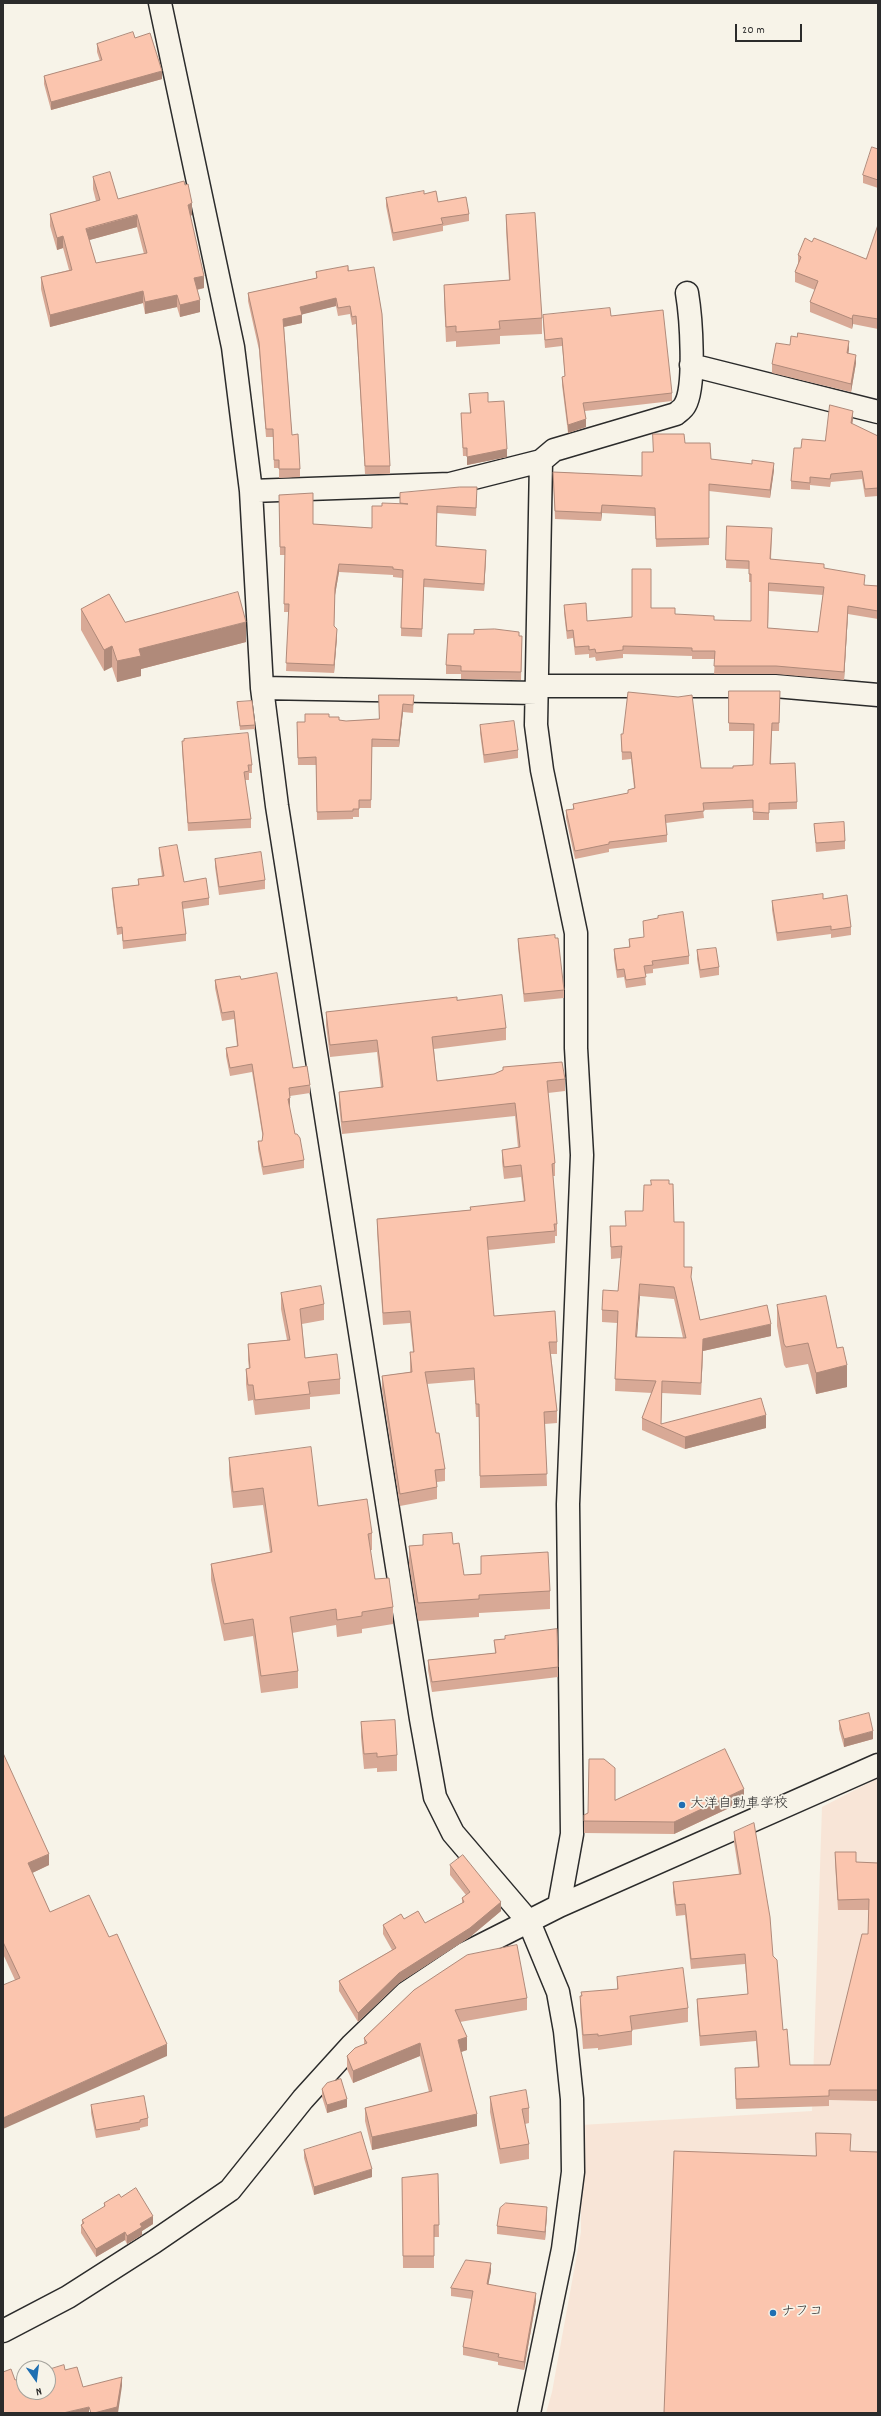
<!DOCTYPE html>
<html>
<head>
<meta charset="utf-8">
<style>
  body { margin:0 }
  #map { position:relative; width:881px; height:2416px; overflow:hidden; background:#f7f3e8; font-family:Dekko,sans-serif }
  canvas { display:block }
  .frame { position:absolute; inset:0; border:4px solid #2b2b2b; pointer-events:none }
  .north { position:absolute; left:16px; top:2360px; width:40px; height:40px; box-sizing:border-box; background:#f7f3e8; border:1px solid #a5a39c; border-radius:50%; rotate:166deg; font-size:11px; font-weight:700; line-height:16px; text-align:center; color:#2b2b2b }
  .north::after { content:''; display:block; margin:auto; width:14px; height:18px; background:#1f6fb2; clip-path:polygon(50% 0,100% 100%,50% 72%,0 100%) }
  .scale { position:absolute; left:735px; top:24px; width:67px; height:18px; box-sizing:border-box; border:2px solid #2b2b2b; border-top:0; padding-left:5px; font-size:12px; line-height:14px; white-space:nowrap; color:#2b2b2b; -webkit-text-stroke:3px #f7f3e8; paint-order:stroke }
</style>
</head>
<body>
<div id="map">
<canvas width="881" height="2416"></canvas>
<div class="frame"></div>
<div class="north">N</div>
<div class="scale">20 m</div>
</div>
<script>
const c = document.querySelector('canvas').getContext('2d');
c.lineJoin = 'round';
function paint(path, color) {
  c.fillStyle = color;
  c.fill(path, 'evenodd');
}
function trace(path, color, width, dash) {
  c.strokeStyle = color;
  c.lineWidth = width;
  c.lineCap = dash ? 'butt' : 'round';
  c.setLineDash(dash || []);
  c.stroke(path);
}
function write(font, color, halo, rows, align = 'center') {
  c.font = font + ' Dekko,"Klee One",sans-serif';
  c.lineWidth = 3.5;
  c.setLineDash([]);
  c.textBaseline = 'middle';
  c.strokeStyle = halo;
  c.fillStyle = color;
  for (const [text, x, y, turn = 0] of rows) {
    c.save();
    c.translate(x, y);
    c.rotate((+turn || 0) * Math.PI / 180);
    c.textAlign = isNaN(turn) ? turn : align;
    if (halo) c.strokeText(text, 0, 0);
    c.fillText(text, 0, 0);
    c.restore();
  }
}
const built = new Path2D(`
  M878,1778v635h-332l6,-21 29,-160v-107l231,-14 10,-304z`);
const minor = new Path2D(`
  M160,3l73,344 18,144 11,197 15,118 144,913 14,78 18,36 76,89 29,70 7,39 7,68 1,73 -10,77 -34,164
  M691,365l187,47
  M541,461l13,-11 122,-36c2,-2 7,-5 9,-9 11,-19 6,-88 2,-112
  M251,491l199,-7 91,-23 -5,264 6,45 34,163v115l6,107 -14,349 4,330 -13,72
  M538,686h237l103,9
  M262,688l275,5
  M3,2331l65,-34 86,-55 76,-52 73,-91 49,-54 54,-52 60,-40 93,-47 319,-141`);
const wall = new Path2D(`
  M135,38l27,41 -111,31 -7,-26v-8l56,-15 -3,-9v-8z
  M878,149v39l-15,-5v-8z
  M93,177l25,22 74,16 -2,1 14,72 -7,2 3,22 -20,5 -3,-10 -32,7 -2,-11 -93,24 -9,-38v-12l28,-7 -6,-22 -6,2 -7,-24v-12l46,-13 -3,-12zM137,227l7,27 -48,9 -7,-23z
  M424,194l14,8 31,12v7l-26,5v5l-50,10 -7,-35v-8z
  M506,215l36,103v16l-42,2v8l-44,3v-6l-10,1 -2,-42v-15l65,-5 -3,-50z
  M878,225v104l-25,-5 -1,5 -42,-17v-10l5,-12 -20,-8v-10l3,-8v-9l14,-13 54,17z
  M348,266l42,200v8h-25l-9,-150 -4,1 -2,-11 -12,2 -2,-10 -34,8v9l-18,4 8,108 8,34v8l-21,1v-10h-5l-1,-31h-7l-7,-87 -11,-49v-8l68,-15v-6z
  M543,315l68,1 61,77v8l-87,10 1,16 -18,6 -6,-48v-8l3,-1 -3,-30 -17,2 -2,-25z
  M790,345l59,4 -1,5 8,9 -5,29 -79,-19v-9z
  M469,394l19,8 19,55 -40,8v-9h-4l-2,-43h9z
  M853,419l-1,5 26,12v60l-13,1 -3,-18 -31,3 -1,5 -20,-2v5l-19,-1v-8l10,-33 24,-7z
  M685,443l26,16 63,11 -4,28 -61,-7v54l-53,2 -1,-31 -53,-3 -1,8 -46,-2 -2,-47 89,4 11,-24z
  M400,493l77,2 -1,21 -39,-3 -1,33 50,11 -2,34 -60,-4 -2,50 -21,-1 1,-58 -9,-1v-2l-54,-3 -4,23 -1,32 3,10 -3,36 -48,-2 3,-59h-5l1,-57h-5l-1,-60 34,29 59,4 10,-22 18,-2z
  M727,526l45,10 -1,23 53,9 41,17 13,1v33l-30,-5 -4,66 -68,-6h-62l1,-15h-23v-3l-69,-2v4l-27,3 -1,-4 -6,1v-4l-14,1 -2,-17 -6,1 -3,-26v-8l23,16 45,-4 19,-9 24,6 39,6 37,1v-39h-2v-13l-23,-1zM769,591l54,4 -5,37 -50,-4z
  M81,609l44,13 121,20 -105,27v7l-24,6 -5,-15 -8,4 -23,-41z
  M519,636l3,8 -1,36 -60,-1v-5h-15v-9z
  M729,691h51l-1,40h-7l-1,33 26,38v7l-28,1v10h-16v-12l-50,2 1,8 -38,5 1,12v7l-58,7v3l-34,7 -9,-41v-8l7,-1v-5l55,-11v-3l6,-2 -3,-29 -9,1 -1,-26 80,34h32l20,-3 1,-34h-25z
  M414,695l-1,18 -10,-1 -4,35h-27l-1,61h-12v9h-6v2l-36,1 -1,-55h-18l-1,-35 8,-8 24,-5 10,3 7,1 33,-2z
  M237,702l18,23v4l-15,1z
  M480,725l38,25v8l-34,5 -4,-30z
  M182,741l70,24v8h-3v7h-4l6,39v9l-63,3 -6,-81z
  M814,824l31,17v8l-29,3z
  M159,848l25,34 25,16v7l-26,4 3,25v7l-63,8 -1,-15 -5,1 -5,-40v-7l26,-3v-6l24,-3 -3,-21z
  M215,859l50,21v9l-46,6 -4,-28z
  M823,899l28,28v8l-20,3v-4l-54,7 -5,-31v-9z
  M555,938l9,52v8l-40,4 -6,-55v-8z
  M629,939l60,17v8l-36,5v4l-8,1 1,11 -20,3 -2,-11 -7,1 -3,-20v-9l15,-2z
  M697,950l22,17v8l-19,3 -3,-19z
  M241,979l52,89 17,17v8l-20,3v10h-1l6,28 9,26v8l-41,7 -5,-26v-8h4l1,-2 -11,-67 -22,4 -4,-20v-8l11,-2 -3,-27 -12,2 -7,-33v-8z
  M457,1000l49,28v12l-72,9 3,32 128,-2v12l-17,2 7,70v13h-2l4,48v12h-2v7l-67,7 6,66 63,26v12h-6l6,57v12l-12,1 2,62 -67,2 -1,-71h-3l-2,-37 -47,4 9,49 9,36v12l-8,1v17l-37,7 -18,-117v-13l28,-4v-20h3l-3,-29 -27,2 -6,-94v-12l93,-9 54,-8 -3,-25 -17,2 -2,-17v-12l16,-2 -3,-32 -173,18 -3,-29v-13l42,-4 -4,-36 -47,5 -4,-32v-13z
  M669,1184l5,38 10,45 8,14 8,39 71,16 -68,15 -2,44 -39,-2 -1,31 105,4 -81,21 -43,-19v-12l10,-25 -37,-2 2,-68 -15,-1v-12l16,-19 3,-33 -10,1 -1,-33h16l-1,-15h18zM640,1296l34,3 9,39 -46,-1z
  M281,1293l43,11v16l-22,4 3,34 35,21v15l-30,3v12l-55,6 -2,-15 -5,1 -2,-17v-15h3l-1,-9v-16l39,-4 -6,-31z
  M777,1305l60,43 10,39 -31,7 -8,-30 -22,4 -2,-3 -7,-39z
  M229,1458l89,48 54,27v17h-2l5,29 18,28v17l-31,5v4l-25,4 -1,-12 -44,8 6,38v17l-37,5 -8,-57 -29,5 -13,-61v-16l59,-12 -7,-47 -30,3 -4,-34z
  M423,1535l30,9 11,31 17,-1v-18l69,35v18l-71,4v4l-61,4 -9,-57v-18l14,-1z
  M557,1629l1,48 -126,15 -4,-22v-10l67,-7 -1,-13 11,-1z
  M839,1721l34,18 -29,8 -5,-18z
  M361,1722l36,33v16l-20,1v-4l-13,1 -3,-32z
  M3,1753l46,112 -17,8 18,39 59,25 58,119 -152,-76 -12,-26z
  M615,1800l129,1 -70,33 -90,-1v-18z
  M734,1832l39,124 10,74 7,35h40l38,-131 1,-24h-31l-3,-48v-10l21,10 22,1v238l-49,-1v6l-93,3 -1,-31 23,-11 -2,-26 -56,5 -3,-37v-10l51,-4 -3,-31 -54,5 -6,-54 -9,1 -3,-24v-10l66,-8 -5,-32z
  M450,1865l51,46 -31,26 -71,46 -41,39 -19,-31v-10l53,-31 -9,-16v-9l21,-6 21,4 37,-20v-5l4,-3 -16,-20z
  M617,1977l71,31v14l-56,8v15l-34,5v-2l-15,1 -3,-39v-14l37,-6z
  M414,1990l113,8v12l-67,12 7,28 -6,2 16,74 -105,24 -7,-29v-13l64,-16 -9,-36 -67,27 -6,-14v-13l17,-12v-6z
  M322,2089l25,18 -20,6 -5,-16z
  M490,2097l39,11v15l-4,1 4,20v15l-29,5 -10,-52z
  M91,2105l57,13v8l-8,2v2l-44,8 -5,-25z
  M304,2150l68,27 -58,18 -10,-37z
  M438,2174l1,63h-5v31h-31l-1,-90z
  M121,2197l32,27 -11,7v4l-15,9 -2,-4 -29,17 -15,-24v-8h1v-5l22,-13v-4z
  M547,2215l-2,25 -48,-6v-8z
  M491,2271l-3,13 48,17 -12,69 -26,-5v-3l-35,-7v-8l9,-48 -21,-3v-8z`);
const shadedWall = new Path2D(`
  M162,71v8l-111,31v-8z
  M192,203v12l-4,2v-12z
  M137,215v12l-51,14v-12z
  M63,236v12l-6,2v-12z
  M204,276v12l-10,2v-12z
  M143,291v12l-93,24v-12z
  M177,295v12l-32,7v-12z
  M336,298v8l-36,9v-8z
  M200,300v12l-20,5v-12z
  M302,315v8l-19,4v-8z
  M853,315v9l-1,5v-10z
  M849,341v8l-2,13v-9z
  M856,355v8l-5,29v-8z
  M853,411v8l-2,12v-8z
  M586,419v8l-18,6v-8z
  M507,449v8l-40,8v-8z
  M774,463v7l-4,28v-8z
  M602,505v8l-1,8v-8z
  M486,550v7l-2,34v-7z
  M339,564v8l-4,23v-7z
  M848,606v8l-4,66v-8z
  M246,622v20l-105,27v7l-24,6v-21l22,-12z
  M337,629v8l-3,36v-8z
  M112,646v21l-8,4v-21z
  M403,704v8l-4,35v-7z
  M290,1098v8l-2,1v-8z
  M640,1284v12l-4,53v-12z
  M771,1324v12l-68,15 -2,44 2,-56z
  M847,1365v22l-31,7v-21z
  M766,1415v13l-81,21v-12z
  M873,1731v8l-29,8v-8z
  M744,1789v12l-70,33v-12z
  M49,1854v11l-21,10v-12z
  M501,1902v9l-31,26 -71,46 -41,39v-9l41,-40z
  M467,2037v13l-9,3v-13z
  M420,2043v13l-67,27v-12z
  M167,2044v12l-164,73v-11z
  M347,2099v8l-20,6v-8z
  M477,2114v12l-105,24v-13z
  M372,2169v8l-58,18v-8z
  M547,2207v8l-2,25v-8z
  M153,2216v8l-11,7v4l-15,9v-8l13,-12z
  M125,2232v8l-29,17v-8z
  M491,2263v8l-4,21v-8z
  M536,2293v8l-12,69v-8z
  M122,2377v9l-4,27h-24z
  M89,2407v6h-26z`);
const building = new Path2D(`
  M133,32l2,6 15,-5 12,38 -111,31 -7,-26 58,-16 -5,-16z
  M872,147l6,2v31l-15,-5z
  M110,172l8,27 66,-18 1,4 3,-1 4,19 -4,2 16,71 -10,2 6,22 -20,5 -3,-10 -32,7 -2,-11 -93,24 -9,-38 31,-7 -9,-34 -6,2 -7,-24 50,-14 -7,-23zM137,215l10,38 -51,10 -10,-34z
  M424,191v3l12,-3 2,11 28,-5 3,17 -28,4 2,6 -50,9 -7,-35z
  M535,213l7,105 -43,3 1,8 -44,3v-6l-10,1 -2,-42 66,-5 -4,-65z
  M878,225v94l-25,-4 -1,4 -42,-17 8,-21 -23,-9 6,-15 -3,-2 7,-17 7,4 2,-4 52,21z
  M348,266v5l26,-4 8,47 8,152h-25l-9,-150 -4,1 -2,-11 -12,2 -2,-10 -36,9 2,8 -19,4 9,116 6,-1 2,35h-21v-9h-5l-1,-31h-7l-7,-87 -11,-49 69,-15 -1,-6z
  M610,308l1,8 52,-6 9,83 -89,10 3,16 -18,6 -6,-48 3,-1 -3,-38 -17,2 -2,-25z
  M798,333l51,8 -2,12 9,2 -5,29 -79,-20 4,-21 14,2 1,-9 6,1z
  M488,393v9l16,-1 3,48 -40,8v-9h-4l-2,-35h10l-2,-19z
  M830,405l23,6 -2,12 27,13v52l-13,1 -3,-18 -31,3 -1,5 -20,-2v6l-19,-2 3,-33h7l1,-9 23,2z
  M653,434h31l1,9h25l1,16 41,5v-4l22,3 -4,27 -61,-6v54l-53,1 -1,-31 -53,-3 -1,8 -46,-2 -2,-39 89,4v-24h11z
  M460,487h17l-1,21 -39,-2 -1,40 50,4 -2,34 -60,-5 -2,50 -21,-1 2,-58 -10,-1v-2l-54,-3 -4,24 -1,38 3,3 -3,36 -48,-2 3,-59h-5l1,-57h-5l-1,-52 34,-2v31l59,4v-22h10v-3l26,1 -8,-1v-10z
  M727,526l45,2 -2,31 54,5v4l41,7 -1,10 14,1v25l-30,-5 -4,66 -68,-6h-62l1,-15h-23v-3l-69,-2v4l-27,3 -1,-4 -6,1v-4l-14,1 -2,-17 -6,1 -3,-26 22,-2 1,18 45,-4v-48h19v39h24v6l39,2v4l37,1v-47h-2v-13l-23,-1zM769,583l55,4 -6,45 -50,-4z
  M238,592l8,30 -107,27 2,7 -24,5 -5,-15 -8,4 -23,-41 28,-15 16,28z
  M495,629l24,3v4h3l-1,36 -60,-1v-5l-15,-1 2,-31h26v-4z
  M729,691h51l-1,32h-7l-2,41 25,-1 2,39 -28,1v10l-16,-1v-12l-50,3 1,8 -39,4 2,20 -58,7v2l-34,7 -9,-41 8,-1 -1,-5 55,-11v-3l7,-2 -4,-36h-9l-1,-18h2l5,-42 50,5 14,-2 9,73h32v-2l20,-1 1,-41 -25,-1z
  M379,695h35l-1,10 -10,-1 -4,36 -27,-1 -1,61h-12v9h-6v2l-36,1 -1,-55 -18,1 -1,-36h8v-8h24v3h10v3l7,1 33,-2z
  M252,701l3,24 -15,1 -3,-24z
  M514,721l4,29 -34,5 -4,-30z
  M248,733l4,32h-4l1,6 -5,1 7,47 -63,4 -6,-82h2v-2z
  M844,822l1,19 -29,2 -2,-19z
  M177,845l7,37 22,-4 3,20 -27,4 4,32 -63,7 -1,-14 -5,1 -5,-40 27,-3 -1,-6 26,-3 -5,-28z
  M261,852l4,28 -46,7 -4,-28z
  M823,894v5l24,-4 4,32 -20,3v-4l-54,7 -5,-32z
  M683,912l6,44 -37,5 1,4 -9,1 2,11 -20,3 -2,-11 -7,1 -3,-21 16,-2 -1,-8 15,-2 -1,-16 15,-3v-2z
  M555,935v3h3l6,52 -40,4 -6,-55z
  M716,948l3,19 -19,3 -3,-20z
  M277,973l16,95 14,-2 3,19 -21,3 1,10 -2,1 7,35h2l3,4 4,22 -41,7 -5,-26h4l1,-7 -11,-70 -22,4 -4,-20 12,-2 -4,-35 -12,2 -7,-33 25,-4 1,3z
  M502,995l4,33 -74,9 5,44 57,-7 9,-4v-3l59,-5 3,17 -18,2 8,82 -3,1 5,60h-3l1,7 -68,6 7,79 61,-5 2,31h-8l8,69 -13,1 3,62 -67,2 -1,-72h-3l-2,-36 -49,4 11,61h3l6,36 -10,1 2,17 -37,7 -18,-118 30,-4 -2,-20h4l-4,-41 -27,2 -6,-94 94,-9 -1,-3 55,-6 -4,-36 -17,2 -2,-17 18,-3 -5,-44 -173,19 -3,-30 44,-5 -6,-47 -47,5 -4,-33 131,-15v3z
  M651,1180h18v4h4l1,38h10v45h8l-1,10 9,43 67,-15 4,19 -68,15 -2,44 -39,-2 -1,43 100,-26 5,17 -81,22 -43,-19 14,-37 -41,-2 3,-68 -16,-1 1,-20 15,1 4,-45 -11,1 -1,-21h16l-1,-15h18l1,-26h7zM640,1284l34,3 12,51 -50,-1z
  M321,1286l3,18 -24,5 5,49 32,-4 3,25 -32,3 2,12 -55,6 -2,-15h-5l-2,-16 4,-1 -2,-24 42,-4 -9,-47z
  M826,1296l11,52 6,-1 4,18 -31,8 -8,-30 -22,4 -2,-3 -7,-39z
  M311,1447l7,59 49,-7 5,34 -4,1 7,45 14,-1 4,29 -31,5v4l-25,4 -1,-11 -46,8 8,54 -37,5 -8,-57 -29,5 -13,-60 61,-12 -9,-64 -30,4 -4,-34z
  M452,1533l1,11 6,-1 5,32 17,-1v-18l67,-4 2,39 -71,4v4l-61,4 -9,-57 14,-1v-10z
  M557,1629l1,38 -126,15 -4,-22 68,-7 -2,-13 11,-1v-3z
  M869,1713l4,18 -29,8 -5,-18z
  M395,1720l2,35 -20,2v-4l-13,1 -3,-32z
  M725,1749l19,40 -70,33 -90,-1v-6l4,-2 1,-54h15l11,9v32z
  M3,1753l46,101 -21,9 22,49 39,-17 20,42 8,-3 50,110 -164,74v-133l17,-7 -17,-36z
  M754,1823l16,94 3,39 4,4 6,70 4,-1 3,36h40l32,-131h6l1,-35 -31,1 -3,-48h21v10l22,1v227h-49v6l-93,3 -1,-31 24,-1 -3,-36 -56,5 -3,-37 51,-5 -3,-40 -54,5 -6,-55 -9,1 -3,-23 68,-8 -7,-42z
  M463,1855l38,47 -31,26 -71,45 -41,40 -19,-32 57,-33 -13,-23 18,-11 3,5 14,-8 7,12 39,-21 -2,-4 8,-6 -20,-27z
  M517,1945l10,53 -72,12 12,27 -9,3 19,74 -105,23 -7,-29 67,-17 -12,-48 -67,28 -6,-15 8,-8 12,-5 -3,-5 50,-48 53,-35z
  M683,1968l5,40 -58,8 2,15 -34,5v-2l-15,1 -3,-39h2l-1,-4 37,-3 -1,-12z
  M341,2079l6,20 -20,6 -5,-16 5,-6z
  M526,2090l3,18 -7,1 7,35 -29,5 -10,-52z
  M144,2096l4,22 -8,2v2l-44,8 -5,-25z
  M361,2132l11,37 -58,18 -10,-37z
  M816,2133l35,1 -1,17 28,1v261h-214l10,-262 142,5z
  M438,2174l1,51h-5v31h-31l-1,-78z
  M136,2188l17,28 -13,8 2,3 -15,9 -2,-4 -29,17 -15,-24 3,-2 -2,-3 23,-14 -1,-3 15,-9 2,3z
  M506,2203l41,4 -2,25 -48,-6 3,-18z
  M466,2260l25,3 -4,21 49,9 -12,69 -26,-5 1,-3 -36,-7 10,-56 -22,-3z
  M64,2365l1,5 12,-3 6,20 39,-10 -5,30 -23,6h-3l-2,-6 -26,6h-60v-41l8,-3 4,11 9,-3v15h24v-22z`);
const markers = [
  [682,1805,4,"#1f6fb2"],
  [773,2313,4,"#1f6fb2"]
];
const poiNames = [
  ["大洋自動車学校",690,1805],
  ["ナフコ",781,2313]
];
paint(built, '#f8e5d7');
trace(minor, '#2b2b2b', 25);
trace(minor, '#f7f3e8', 22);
paint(wall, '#d8a996');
paint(shadedWall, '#b08a7a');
paint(building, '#fbc5ae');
trace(building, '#b08a7a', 1);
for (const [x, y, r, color] of markers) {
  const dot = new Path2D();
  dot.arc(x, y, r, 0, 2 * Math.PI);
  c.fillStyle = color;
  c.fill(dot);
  trace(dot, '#f7f3e8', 1.5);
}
write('14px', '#2b2b2b', '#f7f3e8', poiNames, 'left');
</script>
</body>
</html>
